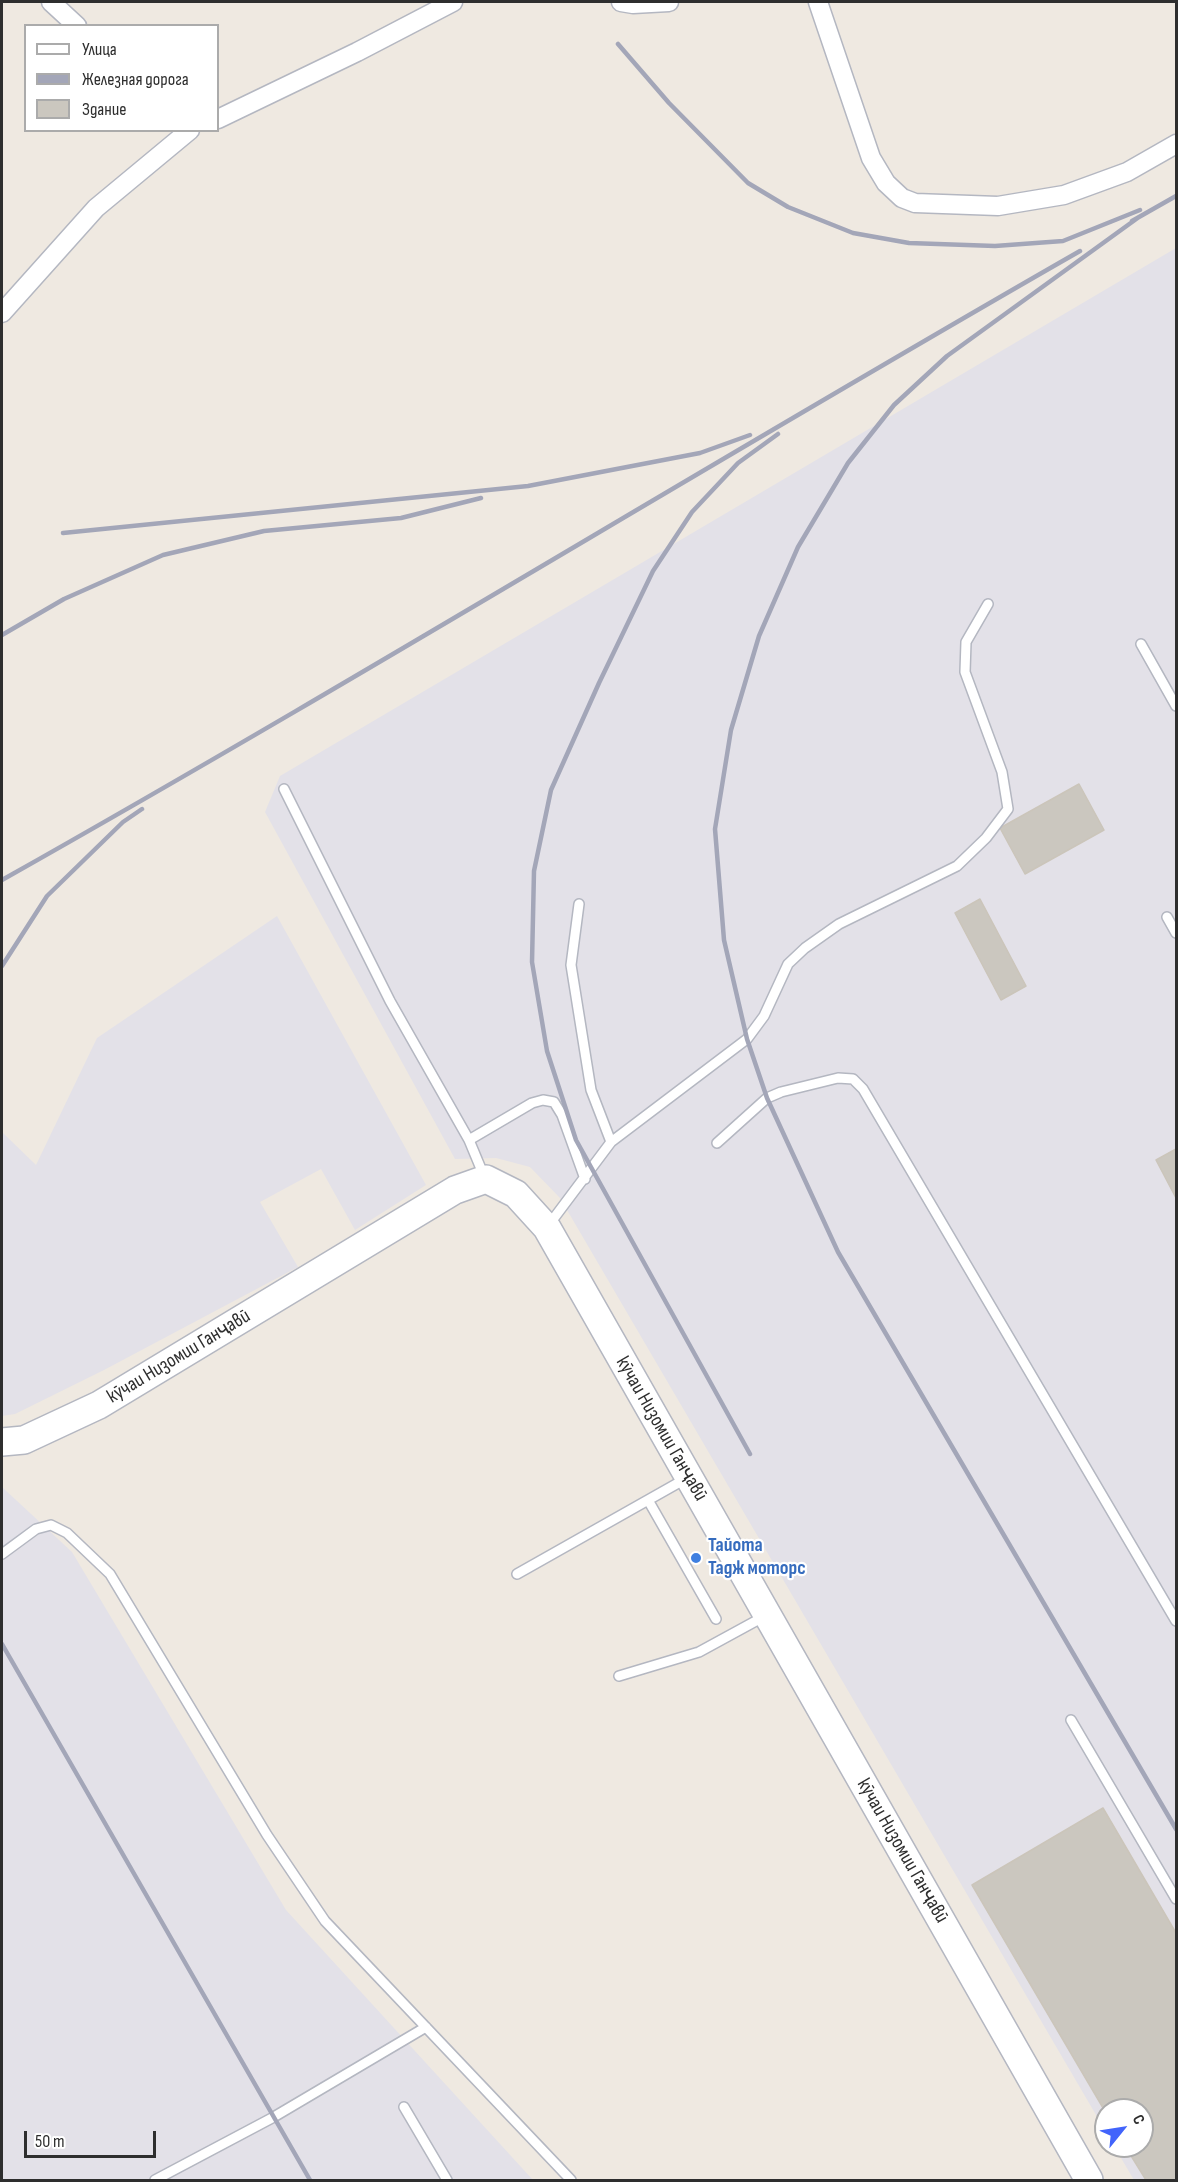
<!DOCTYPE html>
<html>
<head>
<meta charset="utf-8">
<style>
  body { margin:0 }
  #map { position:relative; width:1178px; height:2182px; overflow:hidden; background:#efe9e1; font-family:"Sofia Sans Condensed",sans-serif }
  canvas { display:block }
  .frame { position:absolute; inset:0; border:3px solid #2e2e2e; pointer-events:none }
  .legend { position:absolute; left:24px; top:24px; width:195px; height:108px; box-sizing:border-box; background:#fff; border:2px solid #ababab; margin:0; padding:8px 10px; list-style:none; font-size:18px; color:#2e2e2e }
  .legend li { display:flex; align-items:center; gap:12px; height:30px }
  .legend b { width:30px; border:2px solid #ababab }
  .north { position:absolute; left:1094px; top:2098px; width:60px; height:60px; box-sizing:border-box; background:#fff; border:2px solid #ababab; border-radius:50%; rotate:60deg; font-size:16px; font-weight:700; line-height:24px; text-align:center; color:#2e2e2e }
  .north::after { content:''; display:block; margin:auto; width:21px; height:27px; background:#4264fb; clip-path:polygon(50% 0,100% 100%,50% 72%,0 100%) }
  .scale { position:absolute; left:24px; top:2131px; width:132px; height:27px; box-sizing:border-box; border:3px solid #2e2e2e; border-top:0; padding-left:8px; font-size:18px; line-height:21px; white-space:nowrap; color:#2e2e2e; -webkit-text-stroke:4px #fff; paint-order:stroke }
</style>
</head>
<body>
<div id="map">
<canvas width="1178" height="2182"></canvas>
<div class="frame"></div>
<ul class="legend">
<li><b style="height:8px;background:#fff"></b>Улица</li>
<li><b style="height:8px;background:#a3a6b8"></b>Железная дорога</li>
<li><b style="height:16px;background:#cbc7bf"></b>Здание</li>
</ul>
<div class="north">С</div>
<div class="scale">50 m</div>
</div>
<script>
const c = document.querySelector('canvas').getContext('2d');
c.lineJoin = 'round';
function paint(path, color) {
  c.fillStyle = color;
  c.fill(path, 'evenodd');
}
function trace(path, color, width, dash) {
  c.strokeStyle = color;
  c.lineWidth = width;
  c.lineCap = dash ? 'butt' : 'round';
  c.setLineDash(dash || []);
  c.stroke(path);
}
function write(font, color, halo, rows, align = 'center') {
  c.font = font + ' "Sofia Sans Condensed",sans-serif';
  c.lineWidth = 4.5;
  c.setLineDash([]);
  c.textBaseline = 'middle';
  c.strokeStyle = halo;
  c.fillStyle = color;
  for (const [text, x, y, turn = 0] of rows) {
    c.save();
    c.translate(x, y);
    c.rotate((+turn || 0) * Math.PI / 180);
    c.textAlign = isNaN(turn) ? turn : align;
    if (halo) c.strokeText(text, 0, 0);
    c.fillText(text, 0, 0);
    c.restore();
  }
}
const industrial = new Path2D(`
  M1176,248v1932h-42l-20,-34h28v-36h-36v22l-546,-934 -30,-31 -34,-9 -41,1 -190,-347 15,-36z
  M277,916l149,269 -71,45 -34,-61 -61,33 38,65 -194,103 -89,44 -13,2v-284l34,33 61,-127z
  M2,1487l70,65 214,358 247,270h-531z`);
const building = new Path2D(`
  M1079,784l25,46 -79,44 -25,-46z
  M980,899l46,87 -25,14 -46,-87z
  M1176,1149v49l-20,-38z
  M1103,1808l73,125v247h-30l-21,-34h17v-36h-36v3l-134,-228z`);
const service = new Path2D(`
  M1141,644l35,62
  M284,789l106,212 79,139 15,36
  M579,904l-8,61 20,125 20,52
  M1167,917l9,16
  M469,1140l63,-37 11,-3 11,2 8,13 23,64
  M717,1143l50,-45 14,-6 57,-14 15,1 10,10 313,532
  M548,1226l63,-84 136,-103 17,-23 24,-52 17,-16 34,-24 118,-58 29,-28 22,-29 -6,-37 -37,-100 1,-30 22,-38
  M648,1500l68,119
  M2,1554l34,-25 15,-4 16,8 43,41 157,261 58,86 246,259
  M517,1574l170,-96
  M619,1676l80,-24 66,-36
  M1071,1720l105,179
  M404,2107l43,73
  M155,2180l117,-62 154,-91`);
const minor = new Path2D(`
  M51,2l26,24
  M621,2l12,2 36,-2
  M818,2l53,156 15,25 16,15 13,5 83,3 66,-11 63,-23 49,-28
  M218,119l139,-67 96,-50
  M2,313l94,-105 94,-78`);
const secondary = new Path2D(`
  M2,1442l22,-2 75,-35 356,-215 31,-11 30,15 31,34 542,952`);
const rail = new Path2D(`
  M618,44l51,59 79,80 40,24 65,26 56,10 86,3 68,-5 77,-31
  M1139,217l-192,139 -53,49 -46,58 -50,84 -39,89 -28,94 -16,99 9,111 23,99 20,59 71,154 338,577
  M1132,221l44,-25
  M63,533l465,-47 172,-33 50,-18
  M2,635l62,-36 99,-44 101,-24 137,-13 80,-20
  M2,880c362,-204 716,-422 1078,-629
  M2,966l45,-70 76,-74 19,-13
  M750,1454l-174,-314 -29,-89 -15,-89 2,-91 17,-81 48,-107 54,-112 39,-59 46,-49 40,-29
  M2,1644l308,536`);
const markers = [
  [696,1558,6,"#3f7fe0"]
];
const streetNames = [
  ["кӯчаи Низомии Ганҷавӣ",179,1357,-31],
  ["кӯчаи Низомии Ганҷавӣ",661,1429,60],
  ["кӯчаи Низомии Ганҷавӣ",902,1851,60]
];
const shopNames = [
  ["Тайота",708,1546],
  ["Тадж моторс",708,1569]
];
paint(industrial, '#e3e1e8');
paint(building, '#cbc7bf');
trace(building, '#cbc5ba', 1.5);
trace(service, '#b4b7c1', 12);
trace(minor, '#b4b7c1', 21);
trace(secondary, '#b4b7c1', 30);
trace(service, '#fff', 9);
trace(minor, '#fff', 18);
trace(secondary, '#fff', 27);
trace(rail, '#a3a6b8', 4.5);
for (const [x, y, r, color] of markers) {
  const dot = new Path2D();
  dot.arc(x, y, r, 0, 2 * Math.PI);
  c.fillStyle = color;
  c.fill(dot);
  trace(dot, '#fff', 2);
}
write('20px', '#2e2e2e', '#fff', streetNames);
write('bold 20px', '#366cbe', '#fff', shopNames, 'left');
</script>
</body>
</html>
